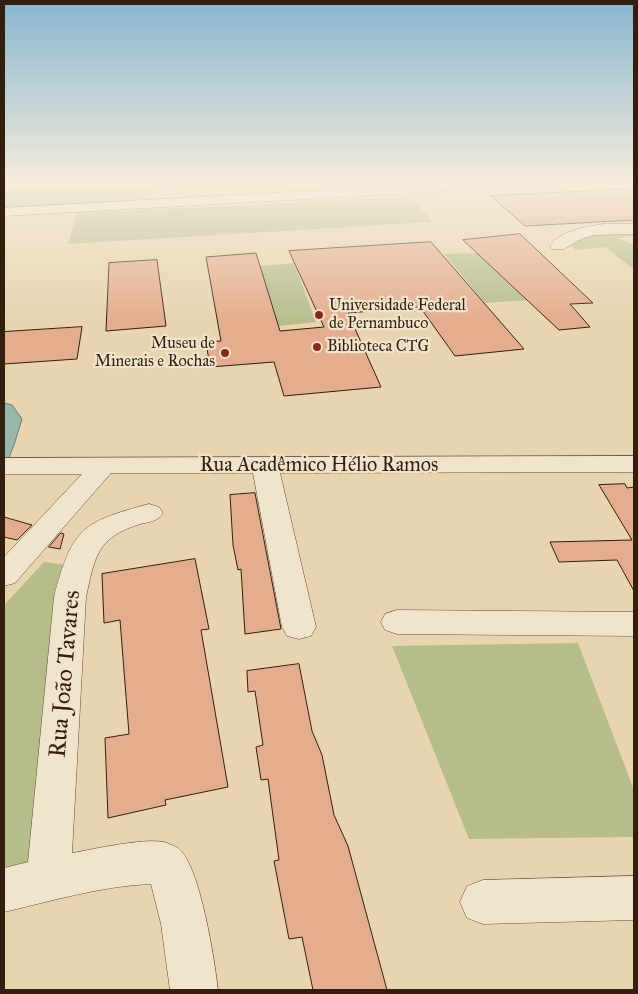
<!DOCTYPE html>
<html>
<head>
<meta charset="utf-8">
<style>
  body { margin:0 }
  #map { position:relative; width:638px; height:994px; overflow:hidden; background:#e8d5b0; font-family:"IM FELL Great Primer",serif }
  canvas { display:block }
  .frame { position:absolute; inset:0; border:5px solid #321f0e; pointer-events:none }
</style>
</head>
<body>
<div id="map">
<canvas width="638" height="994"></canvas>
<div class="frame"></div>
</div>
<script>
const c = document.querySelector('canvas').getContext('2d');
c.lineJoin = 'round';
function paint(path, color) {
  c.fillStyle = color;
  c.fill(path, 'evenodd');
}
function trace(path, color, width, dash) {
  c.strokeStyle = color;
  c.lineWidth = width;
  c.lineCap = dash ? 'butt' : 'round';
  c.setLineDash(dash || []);
  c.stroke(path);
}
function write(font, color, halo, rows, align = 'center') {
  c.font = font + ' "IM FELL Great Primer",serif';
  c.lineWidth = 4.5;
  c.setLineDash([]);
  c.textBaseline = 'middle';
  c.strokeStyle = halo;
  c.fillStyle = color;
  for (const [text, x, y, turn = 0] of rows) {
    c.save();
    c.translate(x, y);
    c.rotate((+turn || 0) * Math.PI / 180);
    c.textAlign = isNaN(turn) ? turn : align;
    if (halo) c.strokeText(text, 0, 0);
    c.fillText(text, 0, 0);
    c.restore();
  }
}
const green = new Path2D(`
  M4,182h158l-13,20 -145,7z
  M412,197l20,25 -364,22 9,-31z
  M611,230h23v6l-17,2 17,7v24l-29,-22 -30,3 -5,-6v-7z
  M485,253l46,47 -46,3 -41,-49z
  M294,263l22,59 -37,4 -19,-60z
  M44,562l25,3 -39,296 -16,12 -10,4v-272z
  M578,643l56,147v47l-165,2 -77,-193z`);
const water = new Path2D(`
  M4,403l8,2 10,14 -8,26 -10,25z`);
const building = new Path2D(`
  M634,189v31l-109,6 -34,-30z
  M520,234l73,69 -23,1 20,23 -31,3 -96,-90z
  M431,242l93,107 -69,7 -35,-49 -72,6 33,74 -97,9 -10,-34 -64,5 -4,-25 15,-1 -15,-84 50,-4 24,78 44,-4 -35,-76z
  M157,260l9,66 -60,5 3,-68z
  M82,327l-5,32 -73,5v-32z
  M625,484l2,4 7,-1v104l-17,-31 -58,2 -9,-20 82,-2 -33,-55z
  M255,493l26,136 -36,5 -4,-65 -3,1 -5,-25 -3,-50z
  M4,517l28,8 -15,15 -13,-3z
  M61,533l3,1 -4,15 -11,-2z
  M195,559l14,70 -8,1 27,157 -63,13 1,5 -58,13 -3,-80 24,-4 -9,-114 -16,3 -2,-49z
  M299,664l13,67 10,24 12,60 14,31 39,144h-74l-11,-53 -13,2 -15,-78 5,-1 -11,-81 -7,1 -5,-33 7,-2 -8,-54 -7,1 -1,-21z`);
const minor = new Path2D(`
  M469,182h80l-7,4 -538,30v-8z
  M604,224h30v10l-40,1 -13,4 -17,10h-12l-2,-3c11,-16 36,-19 54,-22z
  M634,456v16l-354,1 36,154 -5,9 -12,3 -12,-3 -5,-9 -29,-154h-142l-96,110 -11,3v-29l78,-83h-78v-16z
  M149,504l10,3 4,6c-6,9 -14,9 -23,11 -44,14 -45,33 -54,73l-14,256c23,-4 70,-15 92,-11 3,1 11,4 14,6 22,16 37,114 40,142h-48l-9,-66 -10,-40c-50,2 -99,17 -147,28v-44l24,-6 26,-265c18,-68 27,-75 95,-93z
  M397,610l237,2v24l-237,-2 -12,-4 -4,-8 4,-8z
  M634,876v44l-151,4 -16,-6 -7,-16 7,-16 16,-6z`);
const markers = [
  [319,315,5,"#8f2418"],
  [317,347,5,"#8f2418"],
  [225,353,5,"#8f2418"]
];
const farPoinames = [
  ["Universidade Federal",329,306],
  ["de Pernambuco",329,324],
  ["Museu de",215,344,"right"],
  ["Minerais e Rochas",215,362,"right"],
  ["Biblioteca CTG",327,347]
];
const streetNames = [
  ["Rua Acadêmico Hélio Ramos",319,466]
];
const nearStreetnames = [
  ["Rua João Tavares",66,674,-85]
];
paint(green, '#b6bd8b');
paint(water, '#97b9a9');
trace(water, '#6f7b6b', 1);
paint(building, '#e4ad8d');
trace(building, '#321f0e', 1);
trace(minor, '#604c36', 1);
paint(minor, '#f0e4cc');
const sky = c.createLinearGradient(0, 0, 0, 321);
sky.addColorStop(0, '#87b6cf');
sky.addColorStop(0.57, '#f5ecdb');
sky.addColorStop(1, '#f5ecdb00');
c.fillStyle = sky;
c.fillRect(0, 0, 638, 321);
for (const [x, y, r, color] of markers) {
  const dot = new Path2D();
  dot.arc(x, y, r, 0, 2 * Math.PI);
  c.fillStyle = color;
  c.fill(dot);
  trace(dot, '#f0e4cc', 2);
}
write('16px', '#321f0e', '#f0e4cc', farPoinames, 'left');
write('20px', '#321f0e', '#f0e4cc', streetNames);
write('24px', '#321f0e', '#f0e4cc', nearStreetnames);
</script>
</body>
</html>
